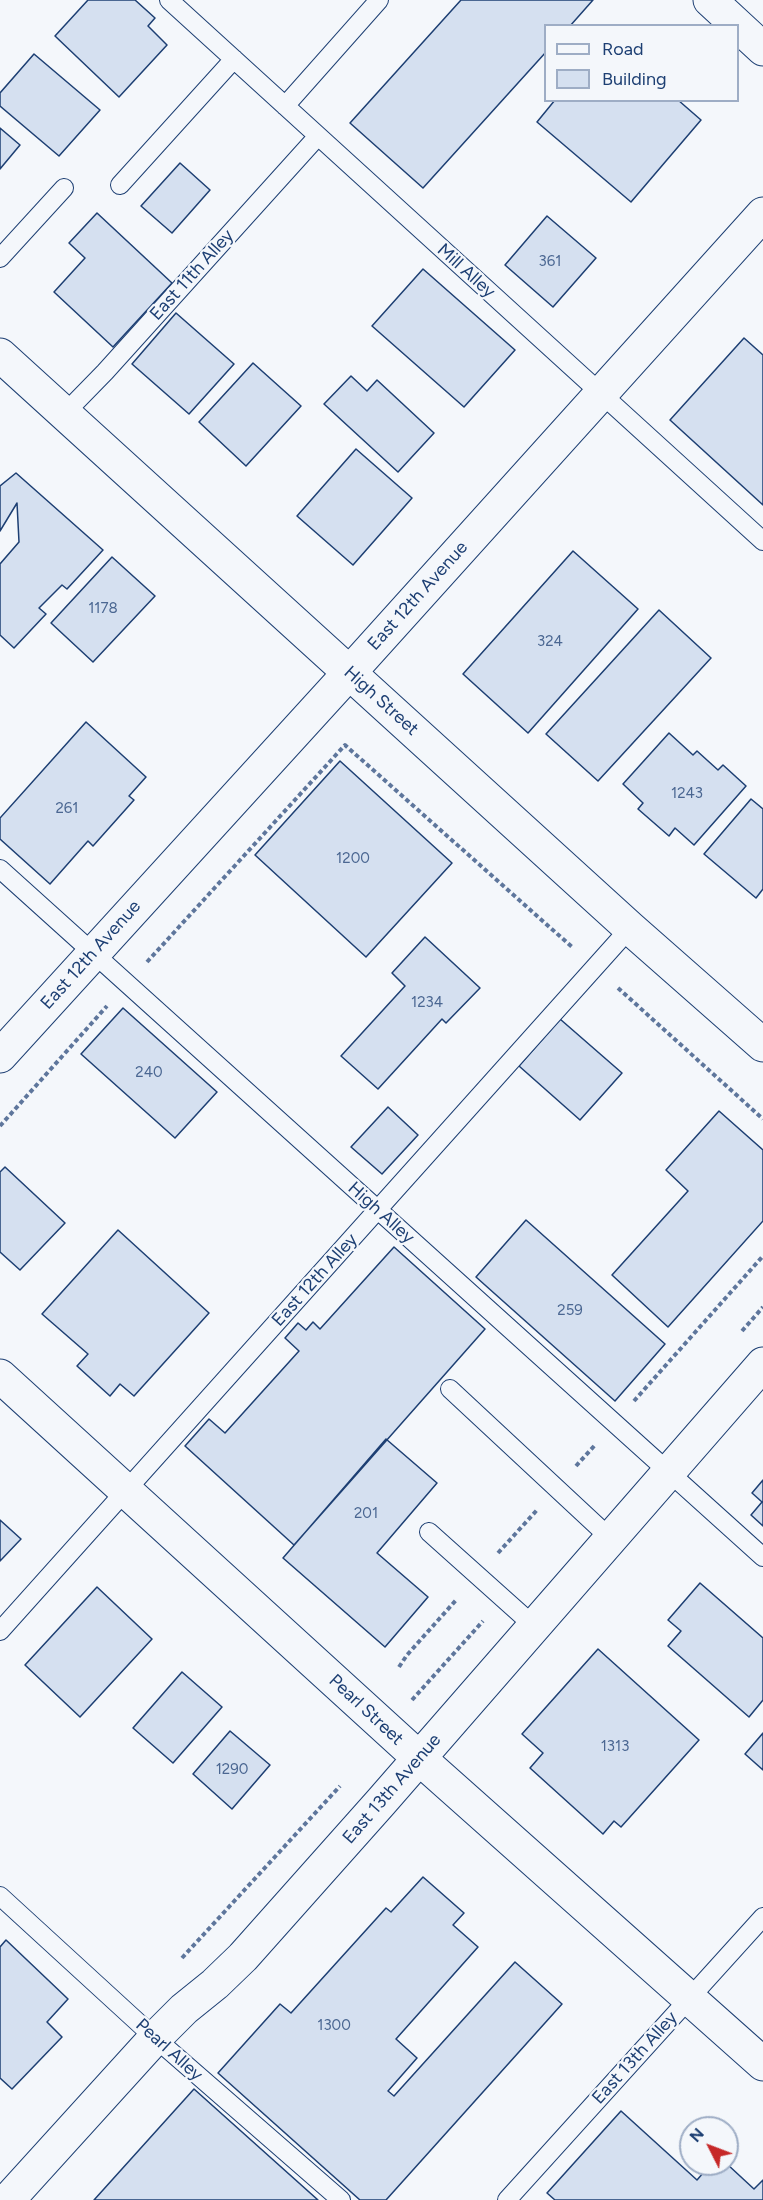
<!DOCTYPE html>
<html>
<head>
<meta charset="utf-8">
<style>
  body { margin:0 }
  #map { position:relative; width:763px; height:2200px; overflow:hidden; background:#f4f7fb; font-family:Figtree,sans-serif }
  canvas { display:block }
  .legend { position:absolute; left:544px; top:24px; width:195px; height:78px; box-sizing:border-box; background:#f4f7fb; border:2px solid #9eadc5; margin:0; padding:8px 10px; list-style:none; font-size:18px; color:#1d3f73 }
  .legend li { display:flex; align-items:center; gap:12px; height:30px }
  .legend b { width:30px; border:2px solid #9eadc5 }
  .north { position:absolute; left:679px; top:2116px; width:60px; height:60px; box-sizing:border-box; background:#f4f7fb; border:2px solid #9eadc5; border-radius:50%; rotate:312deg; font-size:16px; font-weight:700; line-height:24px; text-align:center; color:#1d3f73 }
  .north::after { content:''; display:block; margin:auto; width:21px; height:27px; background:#c62828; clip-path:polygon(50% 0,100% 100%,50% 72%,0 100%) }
</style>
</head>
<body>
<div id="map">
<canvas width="763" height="2200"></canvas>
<ul class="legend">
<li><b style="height:8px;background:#f4f7fb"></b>Road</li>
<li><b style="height:16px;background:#d5e0f0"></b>Building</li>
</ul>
<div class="north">N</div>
</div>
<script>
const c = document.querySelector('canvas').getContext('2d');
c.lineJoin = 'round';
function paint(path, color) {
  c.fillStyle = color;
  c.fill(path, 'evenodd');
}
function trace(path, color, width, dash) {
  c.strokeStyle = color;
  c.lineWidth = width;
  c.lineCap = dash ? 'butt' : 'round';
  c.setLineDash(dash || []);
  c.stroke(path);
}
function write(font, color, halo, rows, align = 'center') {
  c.font = font + ' Figtree,sans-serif';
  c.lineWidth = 4.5;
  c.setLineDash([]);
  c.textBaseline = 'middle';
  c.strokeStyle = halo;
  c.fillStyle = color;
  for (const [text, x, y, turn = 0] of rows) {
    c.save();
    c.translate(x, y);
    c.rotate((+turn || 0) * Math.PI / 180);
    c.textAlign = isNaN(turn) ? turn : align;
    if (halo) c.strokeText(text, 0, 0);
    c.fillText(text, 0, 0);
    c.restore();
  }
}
const building = new Path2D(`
  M88,0h47l20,18 -7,8 19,19 -48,52 -64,-61z
  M461,0h132l-23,26h-24v26l-123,136 -73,-65z
  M34,54l66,56 -41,46 -59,-50v-13z
  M555,100h123l23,20 -70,82 -94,-80z
  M0,128l20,17 -20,24z
  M180,163l30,27 -38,43 -31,-27z
  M97,213l75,70 -59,64 -59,-55 31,-34 -16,-15z
  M547,216l49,42 -43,49 -48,-42z
  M423,269l92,81 -51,57 -92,-81z
  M176,313l58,51 -45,50 -57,-50z
  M744,338l19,17v150l-93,-85z
  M253,363l48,43 -55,60 -47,-44z
  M351,376l16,15 10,-11 57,53 -36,39 -74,-68z
  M356,449l56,49 -59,67 -56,-49z
  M16,473l87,77 -36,39 -5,-4 -23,23 7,6 -32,34 -14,-13v-71l19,-22 -2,-39 -17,28v-45z
  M573,551l65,58 -110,124 -65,-59z
  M112,557l43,39 -62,66 -42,-39z
  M659,610l52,48 -113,123 -52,-47z
  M86,722l60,55 -17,19 5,4 -41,46 -5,-5 -38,43 -50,-45v-21z
  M669,733l24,22 4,-4 21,19 5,-5 23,21 -52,59 -19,-17 -6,8 -31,-27 5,-6 -20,-19z
  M340,761l112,102 -86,94 -111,-102z
  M751,799l12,10v80l-7,9 -52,-44z
  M425,937l55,51 -34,35 -4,-4 -64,70 -37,-33 64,-70 -13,-13z
  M123,1008l94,84 -42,46 -94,-84z
  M560,1019l62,54 -42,47 -61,-54z
  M388,1107l30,28 -36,39 -31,-27z
  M719,1111l44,39v71l-95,106 -56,-52 76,-84 -22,-21z
  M5,1167l60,56 -45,47 -20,-18v-80z
  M526,1220l139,124 -50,57 -139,-124z
  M118,1230l91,83 -75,83 -14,-12 -10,12 -33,-30 11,-12 -46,-40z
  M394,1247l91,82 -191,216 -109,-99 24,-27 16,14 74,-82 -14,-13 13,-15 8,7 7,-8 7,7z
  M386,1439l51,44 -60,70 51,44 -43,50 -102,-89z
  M763,1480v46l-12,-11 11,-13 -10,-9z
  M0,1520l21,19 -21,22z
  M700,1583l63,55v62l-14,17 -81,-71 13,-15 -13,-11z
  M97,1587l55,52 -72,78 -55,-52z
  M598,1649l101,91 -78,87 -7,-6 -11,13 -73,-66 13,-15 -21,-19z
  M182,1672l40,35 -49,56 -40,-35z
  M230,1731l40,34 -38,44 -39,-35z
  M763,1733v37l-18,-16z
  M423,1877l41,36 -11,12 25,22 -82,92 21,19 -29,33 6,5 121,-134 47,42 -176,196h-26l-142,-127 62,-69 11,9 95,-105 5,4z
  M6,1940l62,59 -21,23 15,15 -50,52 -12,-11v-131z
  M194,2089l124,111h-224z
  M621,2111l76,69 14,-16h16l27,25 9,-9v20h-208l-8,-7z`);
const path = new Path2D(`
  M147,962l198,-217 227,202
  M618,988l145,131
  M0,1126l107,-120
  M742,1331l21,-24
  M634,1401l129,-145
  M576,1466l19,-21
  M498,1553l39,-43
  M399,1667l8,-12 50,-56
  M412,1700l71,-79
  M182,1958l158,-172`);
const service = new Path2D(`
  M169,0l594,541
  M285,106l94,-106
  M120,185l114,-126
  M0,258l64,-70
  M64,414l41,-42 213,-236
  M0,869l763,688
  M450,1389l160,149
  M429,1532l105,94
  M0,1631l630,-703
  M0,1896l155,142 186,162
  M507,2200l256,-283`);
const minor = new Path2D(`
  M710,0l53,49
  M0,1056l350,-384 413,-458`);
const tertiary = new Path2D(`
  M0,355l630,573 133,117`);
const secondary = new Path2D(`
  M0,1376l419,382 344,306
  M8,2200l147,-162 29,-29 31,-25 28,-27 138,-155 382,-438`);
const numberNames = [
  ["361",550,262],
  ["1178",103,609],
  ["324",550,642],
  ["1243",687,794],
  ["261",67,809],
  ["1200",353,859],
  ["1234",427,1003],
  ["240",149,1073],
  ["259",570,1311],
  ["201",366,1514],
  ["1313",615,1747],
  ["1290",232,1770],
  ["1300",334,2026]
];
const streetNames = [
  ["Mill Alley",466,271,42],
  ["East 11th Alley",192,275,-48],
  ["East 12th Avenue",418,596,-48],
  ["High Street",381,701,42],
  ["East 12th Avenue",91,955,-48],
  ["High Alley",381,1213,42],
  ["East 12th Alley",315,1280,-48],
  ["Pearl Street",366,1710,43],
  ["East 13th Avenue",392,1789,-49],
  ["Pearl Alley",169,2050,42],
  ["East 13th Alley",635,2058,-48]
];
paint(building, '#d5e0f0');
trace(building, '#1d3f73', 1.5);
trace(service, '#1d3f73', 20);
trace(minor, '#1d3f73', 35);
trace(tertiary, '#1d3f73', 35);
trace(secondary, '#1d3f73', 35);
trace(path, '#5e769c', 4, [4.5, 3]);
trace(service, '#f4f7fb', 18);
trace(minor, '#f4f7fb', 33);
trace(tertiary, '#f4f7fb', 33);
trace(secondary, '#f4f7fb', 33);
write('15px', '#4b6792', null, numberNames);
write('18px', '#1d3f73', '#f4f7fb', streetNames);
</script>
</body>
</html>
